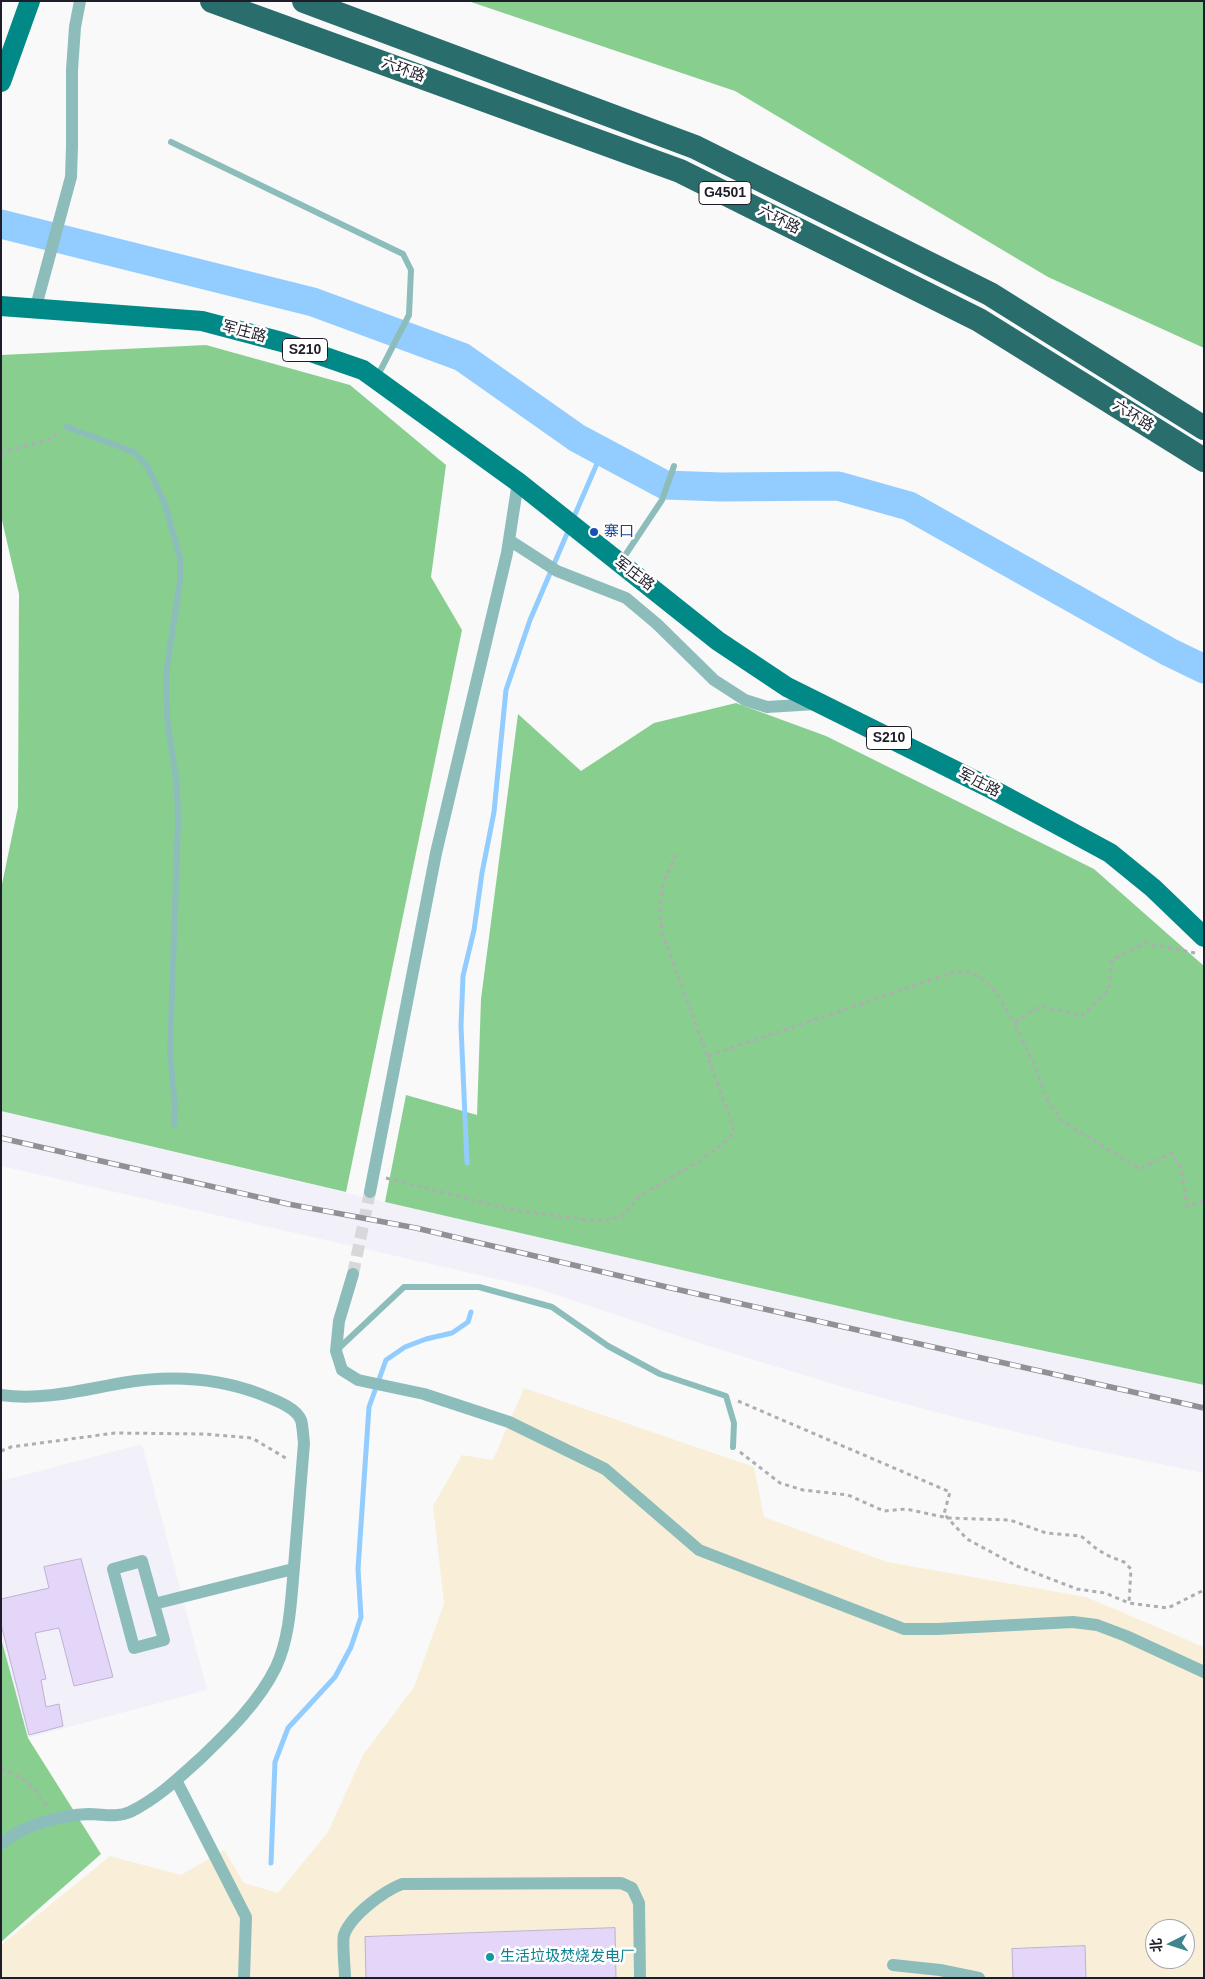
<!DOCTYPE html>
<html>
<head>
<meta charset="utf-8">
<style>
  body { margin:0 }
  #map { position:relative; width:1205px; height:1979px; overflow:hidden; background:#f9f9f9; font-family:Helvetica,"Noto Sans SC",sans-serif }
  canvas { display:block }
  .frame { position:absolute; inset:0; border:2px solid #1f1d2a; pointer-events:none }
  .north { position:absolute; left:1145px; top:1919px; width:50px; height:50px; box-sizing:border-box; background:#fff; border:1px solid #a5a5aa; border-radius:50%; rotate:265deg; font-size:14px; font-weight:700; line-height:20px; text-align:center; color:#1f1d2a }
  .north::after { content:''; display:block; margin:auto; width:18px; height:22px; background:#3f858f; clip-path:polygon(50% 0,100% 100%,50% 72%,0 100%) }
</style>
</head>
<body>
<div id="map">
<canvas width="1205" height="1979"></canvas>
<div class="frame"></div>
<div class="north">北</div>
</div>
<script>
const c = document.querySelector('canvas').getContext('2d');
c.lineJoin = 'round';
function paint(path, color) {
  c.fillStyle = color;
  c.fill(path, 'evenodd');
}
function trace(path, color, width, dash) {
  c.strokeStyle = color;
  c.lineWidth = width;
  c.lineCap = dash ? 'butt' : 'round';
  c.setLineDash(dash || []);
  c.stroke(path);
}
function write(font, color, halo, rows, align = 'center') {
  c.font = font + ' Helvetica,"Noto Sans SC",sans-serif';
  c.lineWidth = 5;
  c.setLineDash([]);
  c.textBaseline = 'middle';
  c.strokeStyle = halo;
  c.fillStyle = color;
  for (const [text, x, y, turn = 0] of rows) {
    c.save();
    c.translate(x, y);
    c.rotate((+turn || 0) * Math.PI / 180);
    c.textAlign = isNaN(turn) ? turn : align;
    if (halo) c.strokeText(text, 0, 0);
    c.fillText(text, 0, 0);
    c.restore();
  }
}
const built = new Path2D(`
  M1,1111l384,91 519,119 300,64v88l-126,-26 -128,-31 -97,-26 -151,-46 -166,-56 -535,-122z
  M142,1444l65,246 -179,48 -27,-100v-157z`);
const industrial = new Path2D(`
  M524,1388l230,79 10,50 123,45 199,35 118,50v331h-1203v-33l109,-89 71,19 43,-25 20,33 34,10 50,-61 35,-77 51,-68 30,-83 -11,-98 29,-51 31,5zM1155,1929h30v30h-30z`);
const forest = new Path2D(`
  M468,1h736v347l-156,-71 -313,-186z
  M206,345l144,40 96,80 -15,112 31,53 -116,562 -345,-81v-222l17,-82 1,-213 -18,-78v-161z
  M736,703l90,33 268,133 110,97v419l-300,-64 -519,-119 21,-107 71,20 4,-116 37,-285 63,57 73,-48z
  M1,1638l27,100 73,116 -100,88z`);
const stream = new Path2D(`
  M573,519l29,-67
  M467,1163l-6,-137 2,-50 11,-46 8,-57 12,-61 12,-122 24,-70 39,-91
  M271,1863l4,-101 13,-34 47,-51 16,-30 10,-30 -3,-48 11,-162 17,-47 19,-13 21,-8 26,-6 16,-11 3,-10`);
const river = new Path2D(`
  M1,224l312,78 149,55 115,81 88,47 57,2 116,-1 71,20 260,146 35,17`);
const building = new Path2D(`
  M81,1559l32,118 -39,9 -15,-58 -24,5 11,46 -5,1 5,27 13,-3 4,22 -34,9 -28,-111v-25l48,-11 -5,-21z
  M615,1928l1,50h-250l-1,-41z
  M1085,1946l1,32h-73l-1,-29z`);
const streetTunnel = new Path2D(`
  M353,1274l17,-82`);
const path = new Path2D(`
  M1,454l5,-3 42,-11 10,-7
  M1195,953l-49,-10 -34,17 -3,29 -27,27 -41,-10 -27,17 20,41 14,37 14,20 78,48 32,-16 9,15 6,38 17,-6
  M708,1056l246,-84c6,0 14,-1 20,2 20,9 30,31 40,49
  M386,1178l122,31 87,12 22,-3 7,-3 15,-19 59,-34 27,-20 9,-9 -4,-15 -68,-186 -2,-23 3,-25 13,-30
  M738,1401l212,91 -6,22 23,25 50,27 60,23 28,4 24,10 39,5 36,-18
  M1,1451l10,-4 104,-14 89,1 48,4 37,22
  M740,1452l40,31 23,7 45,5 36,16 22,-2 42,9 62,2 36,13 35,3 17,14 11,6 15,6 7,7 -2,34
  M1,1768l26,13 21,26`);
const lane = new Path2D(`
  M171,142l232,112 8,16 -2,45 -32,62
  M67,427l67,25 13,14 18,38 15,54v23l-14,93 1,43 10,70 1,34 -8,230 5,57 -1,17
  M622,560l40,-60 12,-34
  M338,1349l66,-62h75l73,20 56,39 52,28 66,22 8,27 -1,24`);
const street = new Path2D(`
  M35,310l36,-133 1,-30v-77l3,-43 5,-26
  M509,540l48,31 69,27 31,26 57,56 31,20 22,7 49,-3
  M370,1192l66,-339 71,-300 11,-71
  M353,1274l-14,47 -3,30 6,19 16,10 66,14 85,28 96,47 94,81 205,79h33l136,-7 24,3 29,11 78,36
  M1,1395c41,6 81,-5 121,-12 47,-8 93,-6 138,11 12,5 36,13 41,26 2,7 2,16 3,23 -3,41 -7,83 -10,124 -3,33 -4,70 -18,100 -17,35 -47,64 -74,90 -22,20 -45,42 -72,55 -14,6 -27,2 -41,2 -28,1 -66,11 -88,30
  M142,1561l22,79 -30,8 -21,-79z
  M154,1604l139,-35
  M176,1780l70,137 -2,61
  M893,1965l47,5 39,8
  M345,1978c0,-9 -3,-36 -1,-43 7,-20 40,-44 58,-51l219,-1 11,5 7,15 1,75`);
const primary = new Path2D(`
  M1,82l29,-81
  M1,306l201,15 80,21 81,28 155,112 200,159 69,46 201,100 122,66 43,35 51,49`);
const highway = new Path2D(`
  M212,1l468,170 299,149 225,140
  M304,1l391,146 295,147 214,134`);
const rail = new Path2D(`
  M1,1138l287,66 128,24 255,60 533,120`);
const markers = [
  [594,532,5,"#1a4fb4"],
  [490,1957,5,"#0f9aa8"]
];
const shields = [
  [725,193,52],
  [305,350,45],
  [889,738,45]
];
const shieldNames = [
  ["G4501",725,193],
  ["S210",305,350],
  ["S210",889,738]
];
const streetNames = [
  ["六环路",403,70,20],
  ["六环路",779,220,27],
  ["军庄路",244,332,15],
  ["六环路",1133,416,32],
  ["军庄路",634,574,37],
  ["军庄路",979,783,27]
];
const transitNames = [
  ["寨口",604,532]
];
const cultureNames = [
  ["生活垃圾焚烧发电厂",500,1957]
];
paint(built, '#f2f1fa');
paint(industrial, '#f9efd9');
paint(forest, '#88cf8f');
trace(stream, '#93ccfe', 5);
trace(river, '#93ccfe', 29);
paint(building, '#e4d6f9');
trace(building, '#beb1d2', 1);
trace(streetTunnel, '#d8d8da', 12, [12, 6]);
trace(path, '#aeadb2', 3, [4, 4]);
trace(lane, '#8cbdbb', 6);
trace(street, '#8cbdbb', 12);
trace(primary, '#008986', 20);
trace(highway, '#296e6c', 24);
trace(rail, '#919096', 5.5);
trace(rail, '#fff', 4, [11]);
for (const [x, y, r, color] of markers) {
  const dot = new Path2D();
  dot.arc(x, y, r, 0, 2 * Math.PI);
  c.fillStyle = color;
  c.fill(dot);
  trace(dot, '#fff', 2);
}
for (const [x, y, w] of shields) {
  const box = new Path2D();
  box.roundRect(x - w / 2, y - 11.5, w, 23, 4);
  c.fillStyle = '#fff';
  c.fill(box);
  trace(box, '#1f1d2a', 1);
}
write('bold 14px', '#1f1d2a', null, shieldNames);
write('15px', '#1f1d2a', '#fff', streetNames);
write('15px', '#164399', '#fff', transitNames, 'left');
write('15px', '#0d838f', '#fff', cultureNames, 'left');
</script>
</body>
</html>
